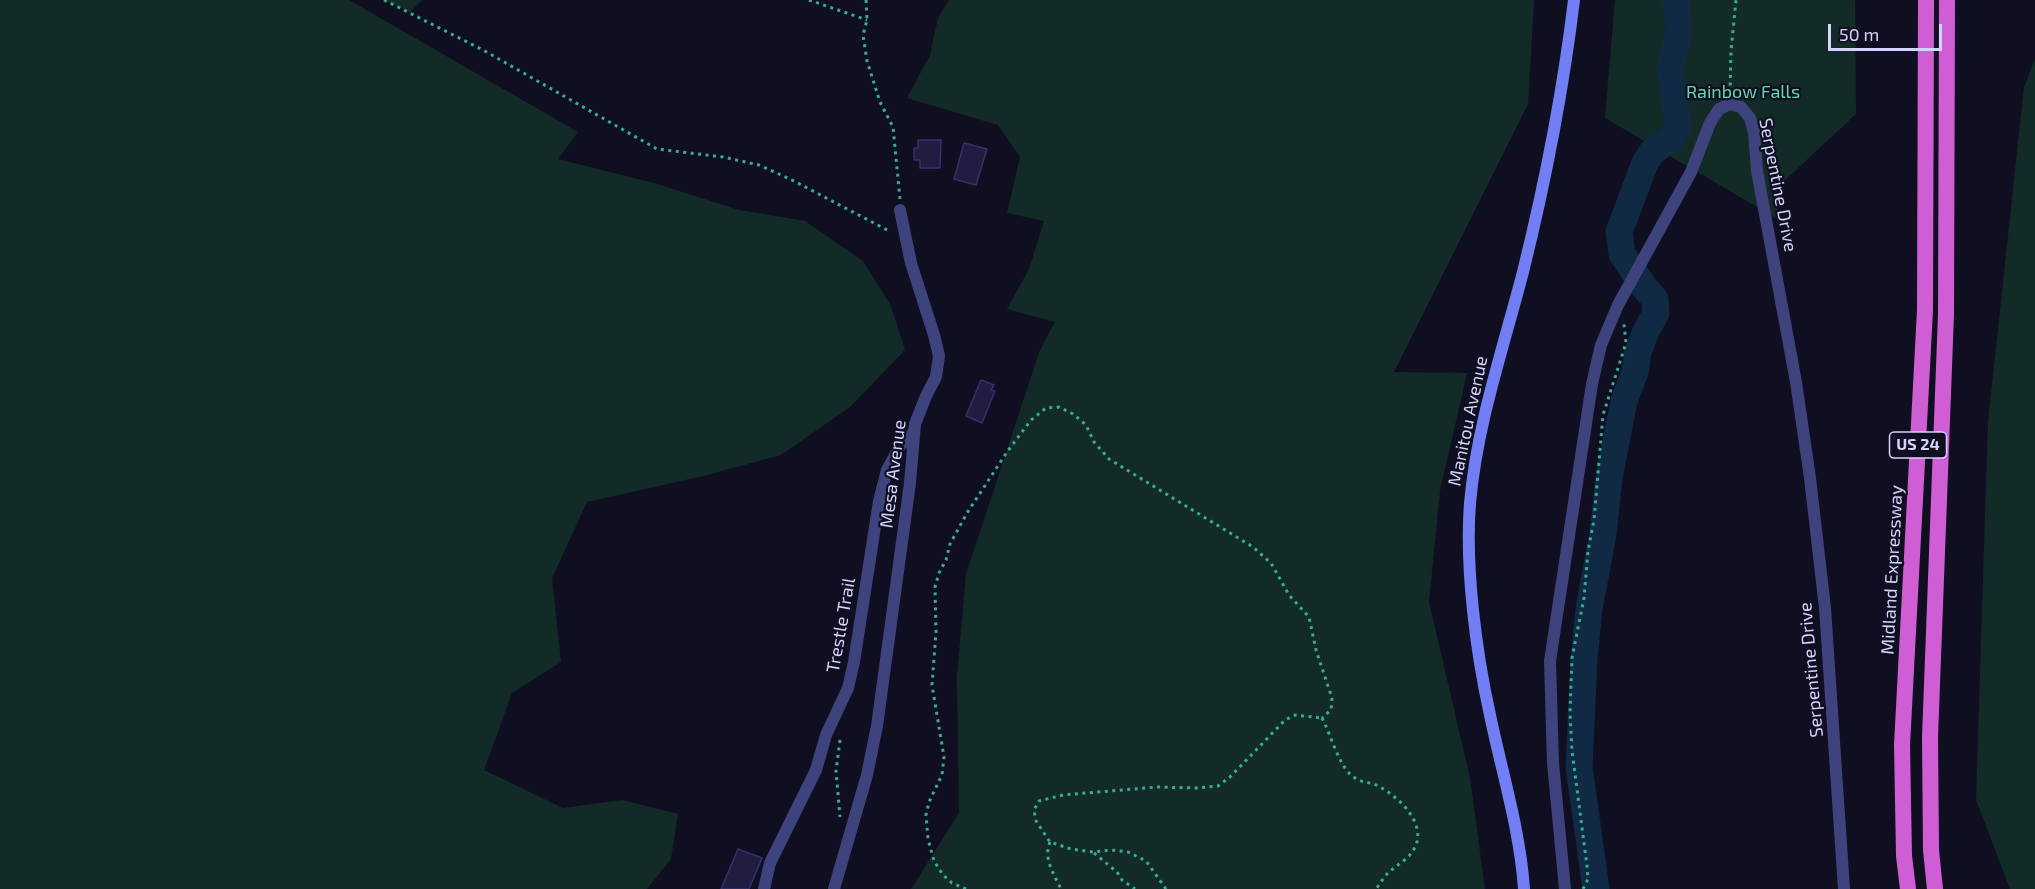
<!DOCTYPE html>
<html>
<head>
<meta charset="utf-8">
<style>
  body { margin:0 }
  #map { position:relative; width:2035px; height:889px; overflow:hidden; background:#100f21; font-family:"Exo 2",sans-serif }
  canvas { display:block }
  .scale { position:absolute; left:1828px; top:24px; width:114px; height:27px; box-sizing:border-box; border:3px solid #d3d3fc; border-top:0; padding-left:8px; font-size:18px; line-height:21px; white-space:nowrap; color:#d3d3fc; -webkit-text-stroke:4px #100f21; paint-order:stroke }
</style>
</head>
<body>
<div id="map">
<canvas width="2035" height="889"></canvas>
<div class="scale">50 m</div>
</div>
<script>
const c = document.querySelector('canvas').getContext('2d');
c.lineJoin = 'round';
function paint(path, color) {
  c.fillStyle = color;
  c.fill(path, 'evenodd');
}
function trace(path, color, width, dash) {
  c.strokeStyle = color;
  c.lineWidth = width;
  c.lineCap = dash ? 'butt' : 'round';
  c.setLineDash(dash || []);
  c.stroke(path);
}
function write(font, color, halo, rows, align = 'center') {
  c.font = font + ' "Exo 2",sans-serif';
  c.lineWidth = 4.5;
  c.setLineDash([]);
  c.textBaseline = 'middle';
  c.strokeStyle = halo;
  c.fillStyle = color;
  for (const [text, x, y, turn = 0] of rows) {
    c.save();
    c.translate(x, y);
    c.rotate((+turn || 0) * Math.PI / 180);
    c.textAlign = isNaN(turn) ? turn : align;
    if (halo) c.strokeText(text, 0, 0);
    c.fillText(text, 0, 0);
    c.restore();
  }
}
const green = new Path2D(`
  M0,0h349l229,132 -20,27 96,24 85,27 66,11 58,40 28,45 14,44 -55,57 -69,48 -78,21 -116,26 -35,76 9,84 -49,31 -28,77 79,38 59,-8 56,14 -7,45 -24,30h-647z
  M384,0h38l-12,12z
  M949,0h585l-6,104 -134,268 73,1 -27,118 -11,111 41,176 15,111h-574l48,-76 -2,-137 9,-102 74,-224 15,-28 -48,-13 22,-40 15,-48 -37,-8 13,-56 -22,-32 -91,-27 23,-43 8,-37z
  M1615,0h240l1,114 -75,70 -5,34 -171,-100z
  M2035,59v830h-25l-34,-89 12,-378 36,-335z`);
const stream = new Path2D(`
  M1676,0v3`);
const river = new Path2D(`
  M1596,889l-17,-122 5,-108 5,-50 14,-75 6,-56 15,-77 11,-29 3,-20 8,-21 10,-18 -1,-14 -10,-11 -23,-34 -3,-22 26,-69 7,-11 20,-14 6,-13 -8,-58 6,-22 3,-19 -3,-23 1,-3`);
const building = new Path2D(`
  M918,140h23l-1,28h-20v-8h-6v-12h4z
  M964,143l23,6 -11,36 -22,-6z
  M981,380l13,5 -3,5 4,1 -13,32 -16,-7z
  M738,849l24,9 -13,31h-28z`);
const path = new Path2D(`
  M384,0l99,50 174,99 66,8 36,8 33,15 99,52
  M809,0l58,20
  M866,0l1,20 -4,15 4,26 13,41 13,25 7,72
  M1730,93l1,-42 5,-51
  M1322,718c9,17 16,45 29,57 10,9 19,6 29,12 20,11 48,38 34,62 -6,11 -18,16 -27,25 -4,4 -7,10 -11,15
  M840,740l-4,31 4,46
  M1050,842c-7,17 4,32 11,47
  M1094,853l23,19 5,8 13,9
  M966,889l-14,-6 -9,-8 -9,-14 -6,-22 -2,-24 3,-13 13,-27 2,-18 -12,-72 4,-53 -1,-45 4,-14 7,-13 4,-16 17,-31 40,-61 24,-32 15,-12 13,-1 14,7 13,11 8,17 15,17 144,88 18,16 18,32 20,22 7,33 16,48 -1,12 -9,8
  M1166,889l-20,-28 -18,-9 -17,-2 -18,2 -22,-3 -21,-7 -14,-21 -2,-11 5,-9 24,-6 94,-8 39,1 22,-2 12,-9 55,-57 10,-5 27,3
  M1583,889l5,-10 -1,-13 -15,-115 -2,-38 2,-55 12,-60 4,-47 6,-31 9,-105 23,-72 -2,-19`);
const minor = new Path2D(`
  M764,889l6,-26 46,-93 10,-35 22,-47 6,-26 25,-161 8,-31 13,-24 14,-14
  M834,889l33,-114 10,-49 33,-243 5,-59 11,-28 10,-19 3,-21 -5,-21 -23,-72 -11,-53
  M1565,889l-12,-126 -3,-102 42,-277 9,-39 17,-40 73,-133 19,-49 9,-14 11,-5 11,3 9,11 4,14 3,39 39,211 14,96 15,130 19,281`);
const secondary = new Path2D(`
  M1524,889c-4,-59 -22,-116 -34,-174 -14,-63 -25,-148 -20,-212 7,-79 33,-154 53,-231 22,-89 40,-180 51,-272`);
const trunk = new Path2D(`
  M1908,889l-4,-33 -2,-111 23,-435 1,-310
  M1935,889l-4,-39 -1,-113 16,-423 1,-314`);
const shields = [
  [1918,445,57]
];
const shieldNames = [
  ["US 24",1918,445]
];
const parkNames = [
  ["Rainbow Falls",1743,92]
];
const streetNames = [
  ["Serpentine Drive",1778,185,79],
  ["Manitou Avenue",1468,421,-78],
  ["Mesa Avenue",893,474,-83],
  ["Midland Expressway",1892,570,-87],
  ["Trestle Trail",841,625,-80],
  ["Serpentine Drive",1811,670,-95]
];
paint(green, '#132b27');
trace(stream, '#112a43', 4.5);
trace(river, '#112a43', 27);
paint(building, '#201d41');
trace(building, '#35316b', 1.5);
trace(path, '#38ab96', 3, [3, 4.5]);
trace(minor, '#3e437d', 12);
trace(secondary, '#717ef4', 12);
trace(trunk, '#cf5dd4', 16);
for (const [x, y, w] of shields) {
  const box = new Path2D();
  box.roundRect(x - w / 2, y - 13, w, 26, 4.5);
  c.fillStyle = '#100f21';
  c.fill(box);
  trace(box, '#d3d3fc', 1.5);
}
write('bold 16px', '#d3d3fc', null, shieldNames);
write('18px', '#65d6ac', '#100f21', parkNames);
write('18px', '#d3d3fc', '#100f21', streetNames);
</script>
</body>
</html>
